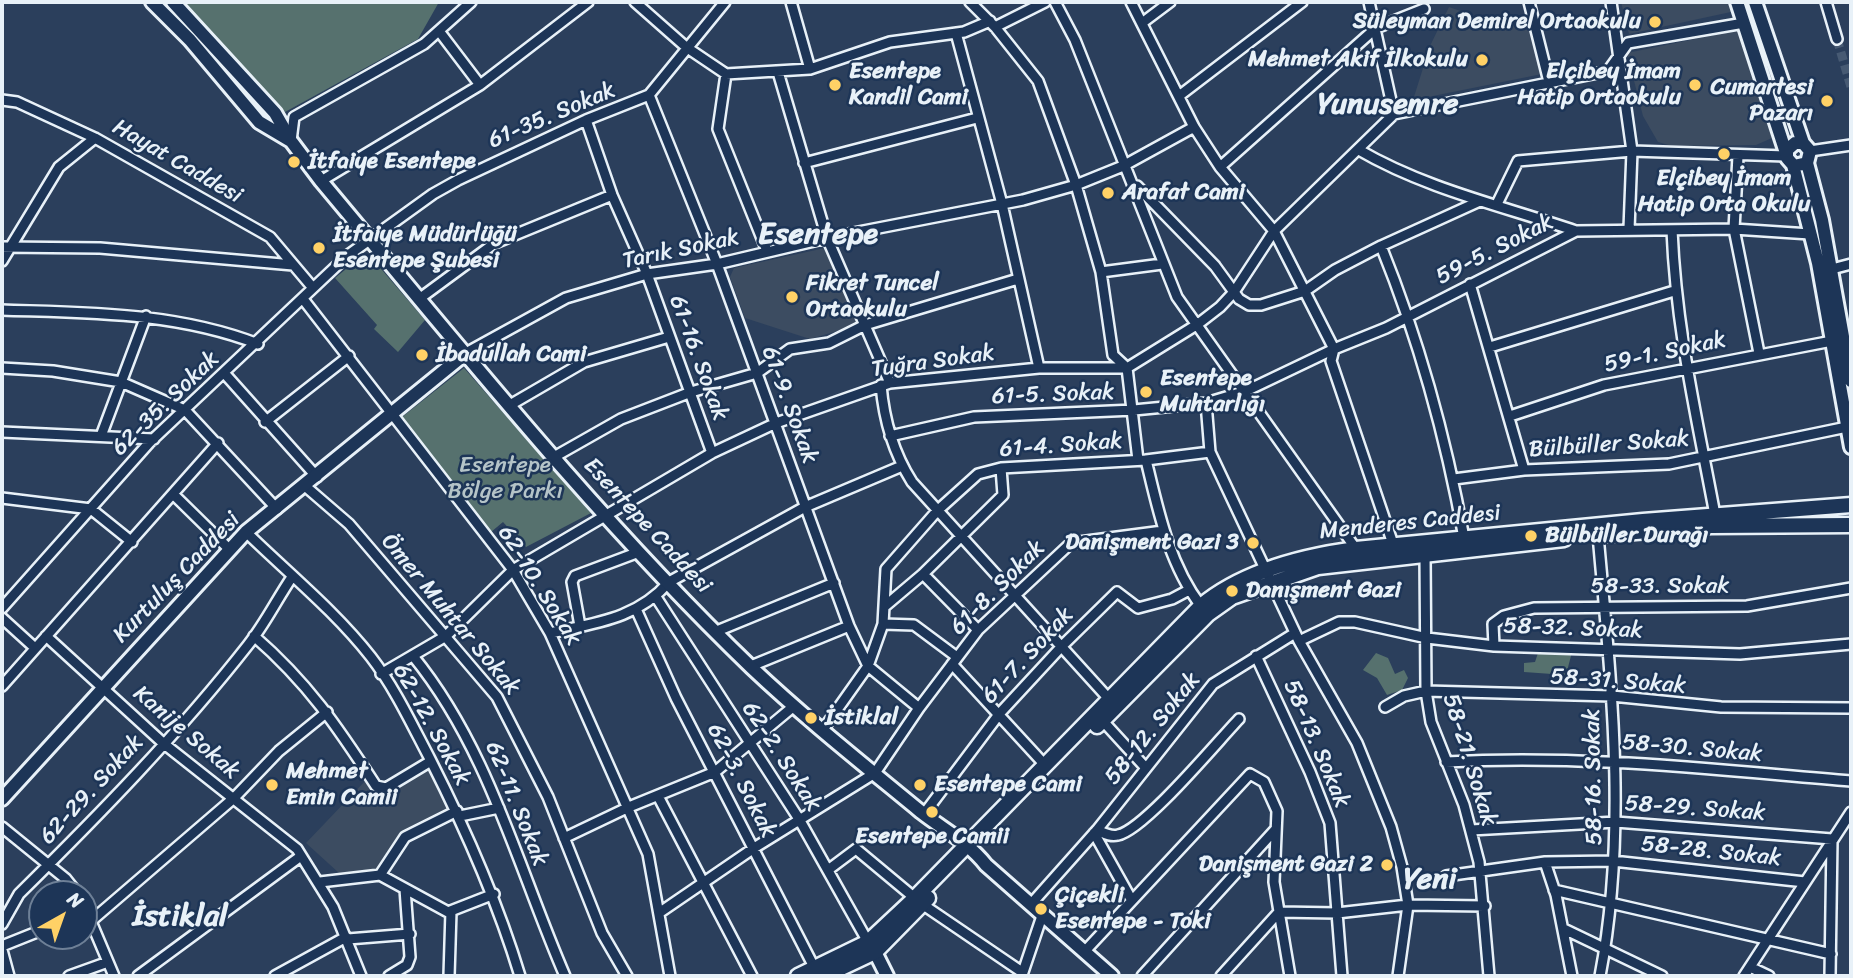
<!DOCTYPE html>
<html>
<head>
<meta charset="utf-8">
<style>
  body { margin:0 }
  #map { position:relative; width:1853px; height:978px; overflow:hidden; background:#2b3f5c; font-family:Sriracha,sans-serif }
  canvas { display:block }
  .frame { position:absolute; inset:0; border:4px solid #e8f1f8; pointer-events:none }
  .north { position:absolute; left:28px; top:880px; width:70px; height:70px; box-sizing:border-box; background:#1d3557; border:2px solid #6e8097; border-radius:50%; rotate:40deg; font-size:19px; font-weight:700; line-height:28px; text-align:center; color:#e8f1f8 }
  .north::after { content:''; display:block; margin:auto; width:24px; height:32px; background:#ffd166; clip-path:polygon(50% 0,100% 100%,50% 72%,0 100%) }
</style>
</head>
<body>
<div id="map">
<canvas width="1853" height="978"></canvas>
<div class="frame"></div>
<div class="north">N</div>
</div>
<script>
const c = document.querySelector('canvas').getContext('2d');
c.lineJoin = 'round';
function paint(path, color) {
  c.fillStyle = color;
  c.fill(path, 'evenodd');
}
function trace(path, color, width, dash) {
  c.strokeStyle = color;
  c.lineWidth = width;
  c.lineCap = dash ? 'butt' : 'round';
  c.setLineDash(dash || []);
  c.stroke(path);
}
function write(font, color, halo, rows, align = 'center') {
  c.font = font + ' Sriracha,sans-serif';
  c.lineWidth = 5;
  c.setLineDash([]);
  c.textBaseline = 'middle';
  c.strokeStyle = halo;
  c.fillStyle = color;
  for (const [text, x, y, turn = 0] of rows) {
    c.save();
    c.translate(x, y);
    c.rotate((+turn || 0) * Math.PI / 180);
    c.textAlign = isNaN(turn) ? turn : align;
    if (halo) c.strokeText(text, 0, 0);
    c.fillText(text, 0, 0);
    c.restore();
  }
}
const built = new Path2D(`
  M1621,2h116l3,8 -111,24z
  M1449,7l49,17 33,2 11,48 -129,26 17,-54z
  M1739,30l33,108 -16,7 -84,1 -14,-4 -15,-26 -16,-63z
  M825,248l33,77 -48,14 -65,-21 -15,-41 4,-9z
  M429,769l19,40 -47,23 -23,37 -39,4 -33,-30 61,-64 11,17z`);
const green = new Path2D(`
  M184,2h255l-21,37 -133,73z
  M362,256h8l55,64 -27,32 -24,-23 3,-4 -42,-47z
  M464,368l127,145 -65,34 -23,-25 -12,10 -89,-115z
  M1572,652l-6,23 -42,-3v-9l11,-1 3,-9z
  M1376,653l12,5 7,16 9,-4 4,8 -6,12 -15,5 -10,-17 -14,-8z`);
const streetTunnel = new Path2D(`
  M1837,39l14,48`);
const street = new Path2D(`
  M635,2l51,45 40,27 84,-5 80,-27 74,-10 26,-11
  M791,2l19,67
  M970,2l25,25 43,54 38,104 25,87 12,83 14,13 11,92
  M1055,2l20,38 102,257 179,252
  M1131,2l63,125 26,40 54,64 60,118 -3,12 62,183
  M1369,2l25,112
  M1529,2l20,80
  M1611,2l21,149 -3,78
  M1826,2l11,37
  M1142,23l28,-21
  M995,27l50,-25
  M439,31l41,54
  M956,33l46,171 37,164
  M778,72l49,166 63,145
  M726,74l-8,55 49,122
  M649,95l68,169 132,362 19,40 51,42
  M1179,96l123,-94
  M2,100l15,2 78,36 175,99 43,51
  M586,120l26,75 35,79 65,179
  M291,141l3,-24 130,-73 47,-42
  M1359,150c67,39 144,56 217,81
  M1810,151l41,-6
  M1738,156l-4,73 25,124
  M804,163l173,-45
  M1220,167l156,-139 48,-19
  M321,181l159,-96 108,-83
  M1137,186l78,80 24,33 10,6h12l44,-14 30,-21 46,-24 99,-45
  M1497,204l21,-43 114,-10 154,5
  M1672,230c4,100 25,188 43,285
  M1381,246c38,94 65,192 83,292
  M2,247l98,1 193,17
  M2,261l57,-94 36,-29
  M1832,269l19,-5
  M1101,272l61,-8
  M1470,284l54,186
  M303,299l210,271 37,63 98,221 22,122
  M419,299l76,-56 117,-48
  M2,310c87,3 173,2 256,34
  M1490,347l184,-56
  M466,353l100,-55 81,-24 70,-10 110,-26 196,-38 53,-15 47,-19 71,-39
  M2,368l51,3 68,11 64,28 92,99
  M225,374l92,103
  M881,385c3,36 12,67 31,97l197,217
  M1206,403l4,49 89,189 58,102 34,84 11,40 6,38 -10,71
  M510,405l74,-43 85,-25
  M1510,416l94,-31 228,-44
  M265,422l84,-66
  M2,432l152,7
  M101,436l45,-120
  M890,436l84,-19 160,-7 72,-7 40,-12 88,-42 52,-21 190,-97 158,-2 76,5
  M554,457l67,-38 70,-27 66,-19 33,-24 39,-6 36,-18 153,-46
  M1146,460c12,50 23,104 55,146
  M1454,479l70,-9 145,-6 178,-37
  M305,486l44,38 148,173 51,100 54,136 25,43
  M173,494l57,56
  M2,498l89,11 41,33
  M246,532c42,41 89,79 125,125 24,31 41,68 59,102 36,71 67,141 90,217
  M1598,535c13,147 30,295 2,441
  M1425,555l1,136 5,31 33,83 15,57 10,114
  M923,574l55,56
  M656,597l143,222 69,123
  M884,607l39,-33 80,-79 -2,-27
  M2,608l147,-165 198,-187 86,-62 25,-14 128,-60 63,-25 76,-93
  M636,609l40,89 139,271
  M2,618l33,30
  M883,624l31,1 43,32
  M580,626l-8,-44 3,-6 64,-24
  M717,631l117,-48
  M550,633c45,-10 87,-14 119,-51l136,-75 97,-41
  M46,636l117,107 134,106 36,58 28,69
  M254,636c54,47 83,90 122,150l10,2 45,-27
  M1299,641l40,-19h16l72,16 67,8 246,8 111,-10
  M1494,646l-1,-22 11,-8 30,-8 213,-2 104,-18
  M413,656c76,93 105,212 152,320
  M1256,656l54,116 20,51 12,153
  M952,664l93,101
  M751,666l98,-40
  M381,674l65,-38 67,-66 199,-117 64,-30 114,-40 149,-15h88l71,-44 22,-17 14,-15 40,-61 120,-117 214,-43 20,-28 116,-20
  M2,686l216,-243
  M1385,707l19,-11 22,-5 186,5 109,11 130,1
  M1102,720l43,47
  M822,731l46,-65 15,-42 3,-55 51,-58 41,-37 23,-6 145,-8 64,-8
  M1446,762c135,-8 270,8 405,19
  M658,796l94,180
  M924,814l76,-101 62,-67 55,-54 21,16 34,-9 17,-9
  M460,816l39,-8
  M2,827l64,52 12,15
  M1097,830c7,3 13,7 21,5 26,-5 99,-93 121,-116
  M1471,830l145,-8 216,17 -2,137
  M1094,833l37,66
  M564,838l65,-31 86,-35 79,-66
  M1545,862l11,33 16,81
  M828,870l28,-21 66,55 100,68
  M380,875l25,-38 52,-26
  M1446,876l99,-14 68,-1 192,21
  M320,882l60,-7 68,37 46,-18
  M1554,890l277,64
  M1032,903l65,-73 116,-146 82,-51
  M84,905l30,71
  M659,913l95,-65 121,-75 44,-65 59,-78 93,-87 92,-12
  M91,921l143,-123 45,-47 48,-39
  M2,924l17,-30c80,-79 160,-161 229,-249 17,-21 29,-46 44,-68
  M1564,929l98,47
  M348,939l62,-5
  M2,946l40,-16
  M2,950l7,26
  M1085,951l165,-177 14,8 13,29 -3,71 16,94
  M1750,967l19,9
  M1022,975l21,-62
  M69,976l39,-14
  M138,976l163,-120
  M275,976l71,-39
  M389,976l18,-11 3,-8 -5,-68
  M449,976l2,-65
  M1142,976l133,-146
  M1221,976l58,-64 58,1 71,-8 77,1
  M1744,976l107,-164`);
const secondary = new Path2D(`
  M152,2l38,38 69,82 32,19
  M173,2l102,111 16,28 30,40c139,166 275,337 431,487 54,51 112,97 169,144 23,18 47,30 65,53l126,111
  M1737,2l49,151
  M1755,2l48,141 7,8 -3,12 -13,3 -7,-8v-8l8,-7h8
  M1807,163l15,57 29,161
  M1793,165l25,98 33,184
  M2,799l244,-267 220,-179
  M875,952l12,24`);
const primary = new Path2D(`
  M1598,535l113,-9 140,-1
  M1097,726l111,-112 24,-17 86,-30 246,-28
  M798,976l70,-34 47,-44 286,-292c42,-35 103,-50 155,-57l287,-28 208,-16
  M824,976l51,-24 53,-54`);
const markers = [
  [1655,22,7,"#ffd166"],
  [1482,60,7,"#ffd166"],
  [835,85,7,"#ffd166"],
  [1695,85,7,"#ffd166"],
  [1827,101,7,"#ffd166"],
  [1724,154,7,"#ffd166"],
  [294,162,7,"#ffd166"],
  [1108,193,7,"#ffd166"],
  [319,248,7,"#ffd166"],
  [792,297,7,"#ffd166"],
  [422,355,7,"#ffd166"],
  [1146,392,7,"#ffd166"],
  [1531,536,7,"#ffd166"],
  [1253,543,7,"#ffd166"],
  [1232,591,7,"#ffd166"],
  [811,718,7,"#ffd166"],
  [272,785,7,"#ffd166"],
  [920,785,7,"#ffd166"],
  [932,812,7,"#ffd166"],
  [1387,865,7,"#ffd166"],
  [1041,909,7,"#ffd166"]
];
const poiNames = [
  ["Süleyman Demirel Ortaokulu",1641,22,"right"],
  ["Mehmet Akif İlkokulu",1468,60,"right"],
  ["Esentepe",849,72],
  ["Kandil Cami",849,98],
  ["Elçibey İmam",1681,72,"right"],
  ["Hatip Ortaokulu",1681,98,"right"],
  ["Cumartesi",1813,88,"right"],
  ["Pazarı",1813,114,"right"],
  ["İtfaiye Esentepe",308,162],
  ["Elçibey İmam",1724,179,"center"],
  ["Hatip Orta Okulu",1724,205,"center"],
  ["Arafat Cami",1122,193],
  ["İtfaiye Müdürlüğü",333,235],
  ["Esentepe Şubesi",333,261],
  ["Fikret Tuncel",806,284],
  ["Ortaokulu",806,310],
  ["İbadullah Cami",436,355],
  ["Esentepe",1160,379],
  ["Muhtarlığı",1160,405],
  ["Bülbüller Durağı",1545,536],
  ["Danişment Gazi 3",1239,543,"right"],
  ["Danışment Gazi",1246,591],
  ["İstiklal",825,718],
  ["Mehmet",286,772],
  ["Emin Camii",286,798],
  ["Esentepe Cami",934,785],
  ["Esentepe Camii",932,837,"center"],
  ["Danişment Gazi 2",1373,865,"right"],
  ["Çiçekli",1055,896],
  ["Esentepe - Toki",1055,922]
];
const streetNames = [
  ["61-35. Sokak",552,116,-23],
  ["Hayat Caddesi",177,162,30],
  ["Tarık Sokak",681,250,-12],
  ["59-5. Sokak",1495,250,-27],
  ["59-1. Sokak",1665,353,-12],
  ["61-16. Sokak",698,358,70],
  ["Tuğra Sokak",933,362,-8],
  ["61-5. Sokak",1053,395,-2],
  ["62-35. Sokak",166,404,-44],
  ["61-9. Sokak",789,405,70],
  ["Bülbüller Sokak",1609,445,-4],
  ["61-4. Sokak",1061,446,-4],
  ["Menderes Caddesi",1410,523,-6],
  ["Esentepe Caddesi",647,526,47],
  ["Kurtuluş Caddesi",177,578,-46],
  ["62-10. Sokak",539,586,58],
  ["58-33. Sokak",1660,587],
  ["61-8. Sokak",998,588,-45],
  ["Ömer Muhtar Sokak",450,615,50],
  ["58-32. Sokak",1573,629,2],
  ["61-7. Sokak",1028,656,-47],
  ["58-31. Sokak",1618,682,4],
  ["62-12. Sokak",431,725,61],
  ["58-12. Sokak",1153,729,-51],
  ["Kanije Sokak",186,733,40],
  ["58-13. Sokak",1316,744,67],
  ["58-30. Sokak",1692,749,5],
  ["62-2. Sokak",781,757,57],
  ["58-21. Sokak",1469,760,73],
  ["58-16. Sokak",1594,777,-91],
  ["62-3. Sokak",741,781,63],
  ["62-29. Sokak",92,790,-47],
  ["62-11. Sokak",516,804,68],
  ["58-29. Sokak",1695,809,4],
  ["58-28. Sokak",1711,852,6]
];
const parkNames = [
  ["Esentepe",505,466],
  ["Bölge Parkı",505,492]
];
const districtNames = [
  ["Yunusemre",1388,105],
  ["Esentepe",818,235],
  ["Yeni",1430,880],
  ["İstiklal",180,917]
];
paint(built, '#3c4c61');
paint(green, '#56716e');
trace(streetTunnel, '#475a73', 9, [9, 4.5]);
trace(street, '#e8f1f8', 14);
trace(secondary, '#e8f1f8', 18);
trace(primary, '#e8f1f8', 19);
trace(street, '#1d3557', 9);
trace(secondary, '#1d3557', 12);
trace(primary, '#1d3557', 14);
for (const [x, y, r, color] of markers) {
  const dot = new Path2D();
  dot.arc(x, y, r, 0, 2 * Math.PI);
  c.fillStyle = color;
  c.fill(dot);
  trace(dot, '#1d3557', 2.5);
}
write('bold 23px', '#e8f1f8', '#1d3557', poiNames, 'left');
write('23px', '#e8f1f8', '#1d3557', streetNames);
write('23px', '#b5c4c8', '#1d3557', parkNames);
write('bold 30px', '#e8f1f8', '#1d3557', districtNames);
</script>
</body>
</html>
